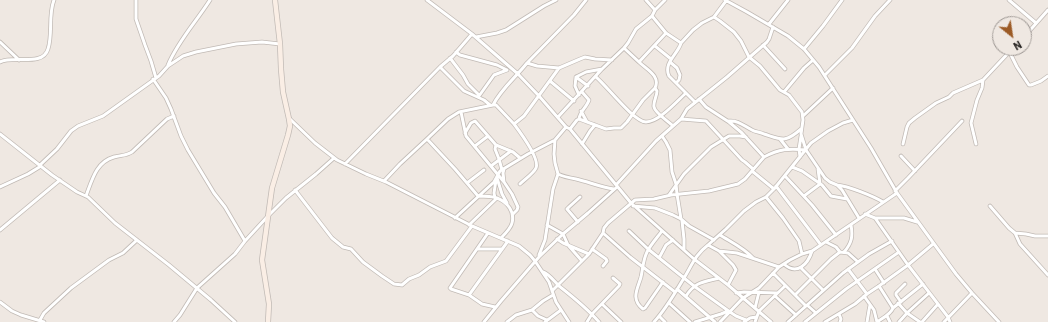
<!DOCTYPE html>
<html>
<head>
<meta charset="utf-8">
<style>
  body { margin:0 }
  #map { position:relative; width:1048px; height:322px; overflow:hidden; background:#efe8e2; font-family:Barlow,sans-serif }
  canvas { display:block }
  .north { position:absolute; left:992px; top:16px; width:40px; height:40px; box-sizing:border-box; background:#efe8e2; border:1px solid #9e9894; border-radius:50%; rotate:150deg; font-size:11px; font-weight:700; line-height:16px; text-align:center; color:#24211f }
  .north::after { content:''; display:block; margin:auto; width:14px; height:18px; background:#9c5b26; clip-path:polygon(50% 0,100% 100%,50% 72%,0 100%) }
</style>
</head>
<body>
<div id="map">
<canvas width="1048" height="322"></canvas>
<div class="north">N</div>
</div>
<script>
const c = document.querySelector('canvas').getContext('2d');
c.lineJoin = 'round';
function trace(path, color, width, dash) {
  c.strokeStyle = color;
  c.lineWidth = width;
  c.lineCap = dash ? 'butt' : 'round';
  c.setLineDash(dash || []);
  c.stroke(path);
}
const street = new Path2D(`
  M136,0v19l9,26 6,16 5,17
  M427,0l45,34 46,40 21,22 27,31 4,2 61,74 63,56 34,26 43,37
  M646,0l9,10
  M725,0l22,12 41,24 16,13 15,18 52,81 26,45 59,81 16,19 27,29
  M1009,0l27,23
  M652,16l14,17 15,10c-3,11 -18,20 -12,33l26,26
  M714,17l6,4 14,11 7,9 8,16 11,9 20,24 9,5 13,17 1,8 -2,14 5,16
  M769,24l19,-24
  M476,37l21,-4 9,-3 38,-24 12,-6
  M1024,37l24,-27
  M0,42l19,18
  M681,43l12,-13 9,-7 12,-6 12,-16
  M763,45l22,24
  M655,46l16,13
  M624,48l15,14 27,-29
  M804,49l19,-23 19,-26
  M1009,51l8,16 12,18h2l10,-4 7,-5
  M456,52l4,3 37,10 10,5
  M450,58l13,17 5,9 11,11
  M0,62c13,-7 43,5 48,-13 5,-15 0,-34 6,-49
  M639,62c7,7 22,14 16,26
  M670,62l7,6 3,7 -1,5 -3,3
  M527,63l47,-48 12,-15
  M168,65c10,-24 28,-43 42,-65
  M440,67l24,24 20,9 6,5
  M825,75l27,-27 23,-32 15,-16
  M576,77l12,9
  M596,77c10,8 38,45 50,45 13,0 31,-21 40,-29
  M153,79l13,19 5,11 10,27 7,14 26,43 11,14 20,34
  M550,81l24,20
  M784,92l20,-24 9,-8
  M579,95l-4,-9 1,-9 10,-5 16,-3
  M479,96l15,-21 13,-5
  M699,99l7,8 23,15 13,11 22,24c15,-8 25,-9 42,-7l19,28 5,4 7,3 5,5 17,28
  M493,105c8,-16 23,-28 34,-42l10,3 22,2 21,-9 5,-2 10,2 17,1
  M581,111l6,11
  M461,112l5,24 38,46 8,12 6,13 -1,3 -4,4
  M803,116l30,-28
  M558,117l44,-48 22,-21 4,-5 8,-14 16,-13 3,-6 10,-10
  M290,119l25,24 22,17 29,14 20,8 86,44 47,20 11,9 5,6 14,21 7,20 13,20
  M579,119c1,-8 8,-12 10,-19l-7,-8
  M681,119l25,2 36,39 3,2 8,7
  M729,121c9,-1 15,5 23,9 3,2 8,2 12,4 19,6 21,9 37,-5
  M514,124c6,8 26,35 22,44 -2,5 -12,12 -16,16
  M570,129l7,-9 2,-1 27,10 8,-1h7l6,-6 16,-22 12,-12 2,3c0,5 -4,11 -3,16 1,6 14,14 19,19
  M465,133l6,-10 4,-2 21,24 17,7 7,6
  M0,134l52,41 25,17 11,5 27,26 54,42 42,35 24,22
  M662,136l4,6 4,8 2,22 4,12 1,10 4,25
  M780,139l8,10
  M582,144l8,-13 5,-6
  M903,144l4,-17 2,-4 6,-5 21,-15 13,-6 4,-4 30,-13 30,-32
  M976,144l-5,-21 6,-23 5,-12 1,-8
  M496,145l-1,4 4,10 3,11
  M475,146l13,-10
  M901,156l14,15
  M800,157l-1,-8 2,-13
  M345,164l95,-97 13,-11 19,-22
  M40,165l17,-16 14,-18 7,-5 25,-10 56,-40 9,-10 15,-10 13,-4 40,-8 26,-2 18,2
  M491,166l20,-15
  M792,167l10,4 20,14 9,11 16,3
  M504,169l-1,4 1,9
  M752,171l22,18
  M558,174c6,3 12,4 18,5 13,3 24,8 38,10
  M785,176l27,29 24,30
  M497,178l5,16 5,9
  M384,181l16,-17 27,-25
  M467,183l17,-13
  M616,185l40,-44 25,-22 6,-10 40,-32 40,-35 2,-3 4,-12
  M837,185c11,1 36,11 46,17
  M776,186l45,59
  M0,187l28,-13 13,-8
  M295,190l37,48 11,9 8,2 12,13 19,14 12,8 8,1 7,-6 10,-4 11,-8 16,-6 26,-35
  M895,191l13,-13 54,-57
  M669,195l15,-21 27,-27 18,-11h11l6,1
  M86,196c6,-16 10,-34 28,-39 7,-2 12,-1 18,-5l35,-33 7,-3
  M804,196l16,-12 -2,-15
  M766,197l17,21 16,23 3,13
  M495,198l-1,-5 2,-13
  M633,206l22,2 18,7 8,4 8,7 25,14
  M990,206l19,22 6,5 11,1 9,2h13
  M865,214l10,4 33,47 40,52 2,5
  M455,218l39,-36 6,-11 28,-17 27,-14 11,-13
  M875,218h29l13,4
  M682,221l2,18v11
  M578,222l-11,-13 2,-2 11,-10
  M469,225l28,-27
  M547,225l16,9 5,11 14,16
  M0,230l60,-50
  M629,231l19,18 46,37 36,26 6,4 10,4
  M662,231c-5,7 -11,13 -15,21 -4,8 -4,16 -6,25 -3,11 -11,22 2,32l2,-1 18,-26
  M488,233l-38,55 1,1 18,6 13,9 13,3
  M603,233l27,24 45,35
  M1015,233l5,11 28,31
  M720,235c11,7 24,13 33,23
  M501,238c4,-4 10,-10 11,-15 3,-12 -5,-21 -15,-25 -6,-2 -13,-2 -19,-2l-23,-27 -28,-30 21,-20 11,-7 34,-7h3l18,19 10,-8 35,-48
  M557,239l6,4 26,11
  M826,242l10,5 4,5
  M708,245l18,-16 18,-18 12,-9 10,-5 8,-8 37,-46 17,-12 15,-8 10,-3
  M477,249h25
  M592,249l14,10 1,2 -4,5
  M719,251l14,14 3,5 -8,15
  M844,252c8,-9 9,-16 7,-27
  M539,255l6,-15 8,-51 5,-15 -3,-11 -1,-9 1,-14
  M659,258l7,-13 7,-5
  M784,264c13,12 24,0 28,-13
  M801,268l22,22
  M848,269l19,25
  M875,269l9,14
  M543,272c6,2 11,9 16,14 14,11 28,22 40,36
  M773,273l33,33
  M677,289l38,33
  M552,291l37,-37 14,-21 1,-5 4,-5 27,-23 19,-1 17,-4 38,-4 29,-7 7,-5 19,-22
  M736,293l8,-1 33,1
  M469,295l39,-54
  M795,295l36,-36 9,-7 8,1 10,9
  M686,296c9,-14 17,-14 33,-18
  M775,296l21,19
  M864,296l10,14 3,12
  M0,302l12,9 9,4 23,7
  M901,302l-5,-7v-2l9,-9
  M669,303l21,19
  M898,303l9,10 22,-20
  M602,304l19,18
  M807,305l9,8
  M755,308l4,-16
  M893,308l30,-24
  M532,310l6,6 9,4
  M839,314l2,5 -1,3
  M659,316l6,6
  M887,316l3,6
  M40,320l4,-7 27,-25 38,-28 14,-7 14,-13
  M174,322l6,-7 17,-27 38,-34 10,-13 23,-25 18,-18 30,-24 18,-16
  M484,322l17,-21 38,-44 24,-23 25,-21 29,-26
  M507,322l9,-7 16,-5 11,-9 10,-6
  M545,322l16,-12
  M587,322l5,-8 27,-28 1,-2 -7,-6
  M654,322c12,-13 21,-29 30,-44 8,-13 11,-23 24,-33l11,6 18,2 42,14
  M695,322l26,-8 7,-3
  M720,322l23,-24 16,-10 20,-21 11,-7 12,-6 10,-3 85,-58
  M744,322l6,-4 6,-1
  M755,322l4,-11 26,-25
  M788,322l55,-49 26,-19 23,-13
  M805,322l41,-33 53,-37
  M825,322l30,-18 12,-10 12,-8 29,-21 25,-21
  M867,322l2,-12 1,-5
  M877,322c6,-4 14,-8 16,-14l-14,-22
  M899,322l8,-9 13,9
  M922,322l16,-18
  M944,322l28,-29`);
const secondary = new Path2D(`
  M268,322l1,-18 -7,-44 10,-72 16,-53 2,-9 -1,-7 -6,-27 -2,-23 -1,-25 -5,-44`);
trace(street, '#c1bab5', 4.5);
trace(secondary, '#c1bab5', 6);
trace(street, '#fff', 3);
trace(secondary, '#faeee5', 4.5);
</script>
</body>
</html>
